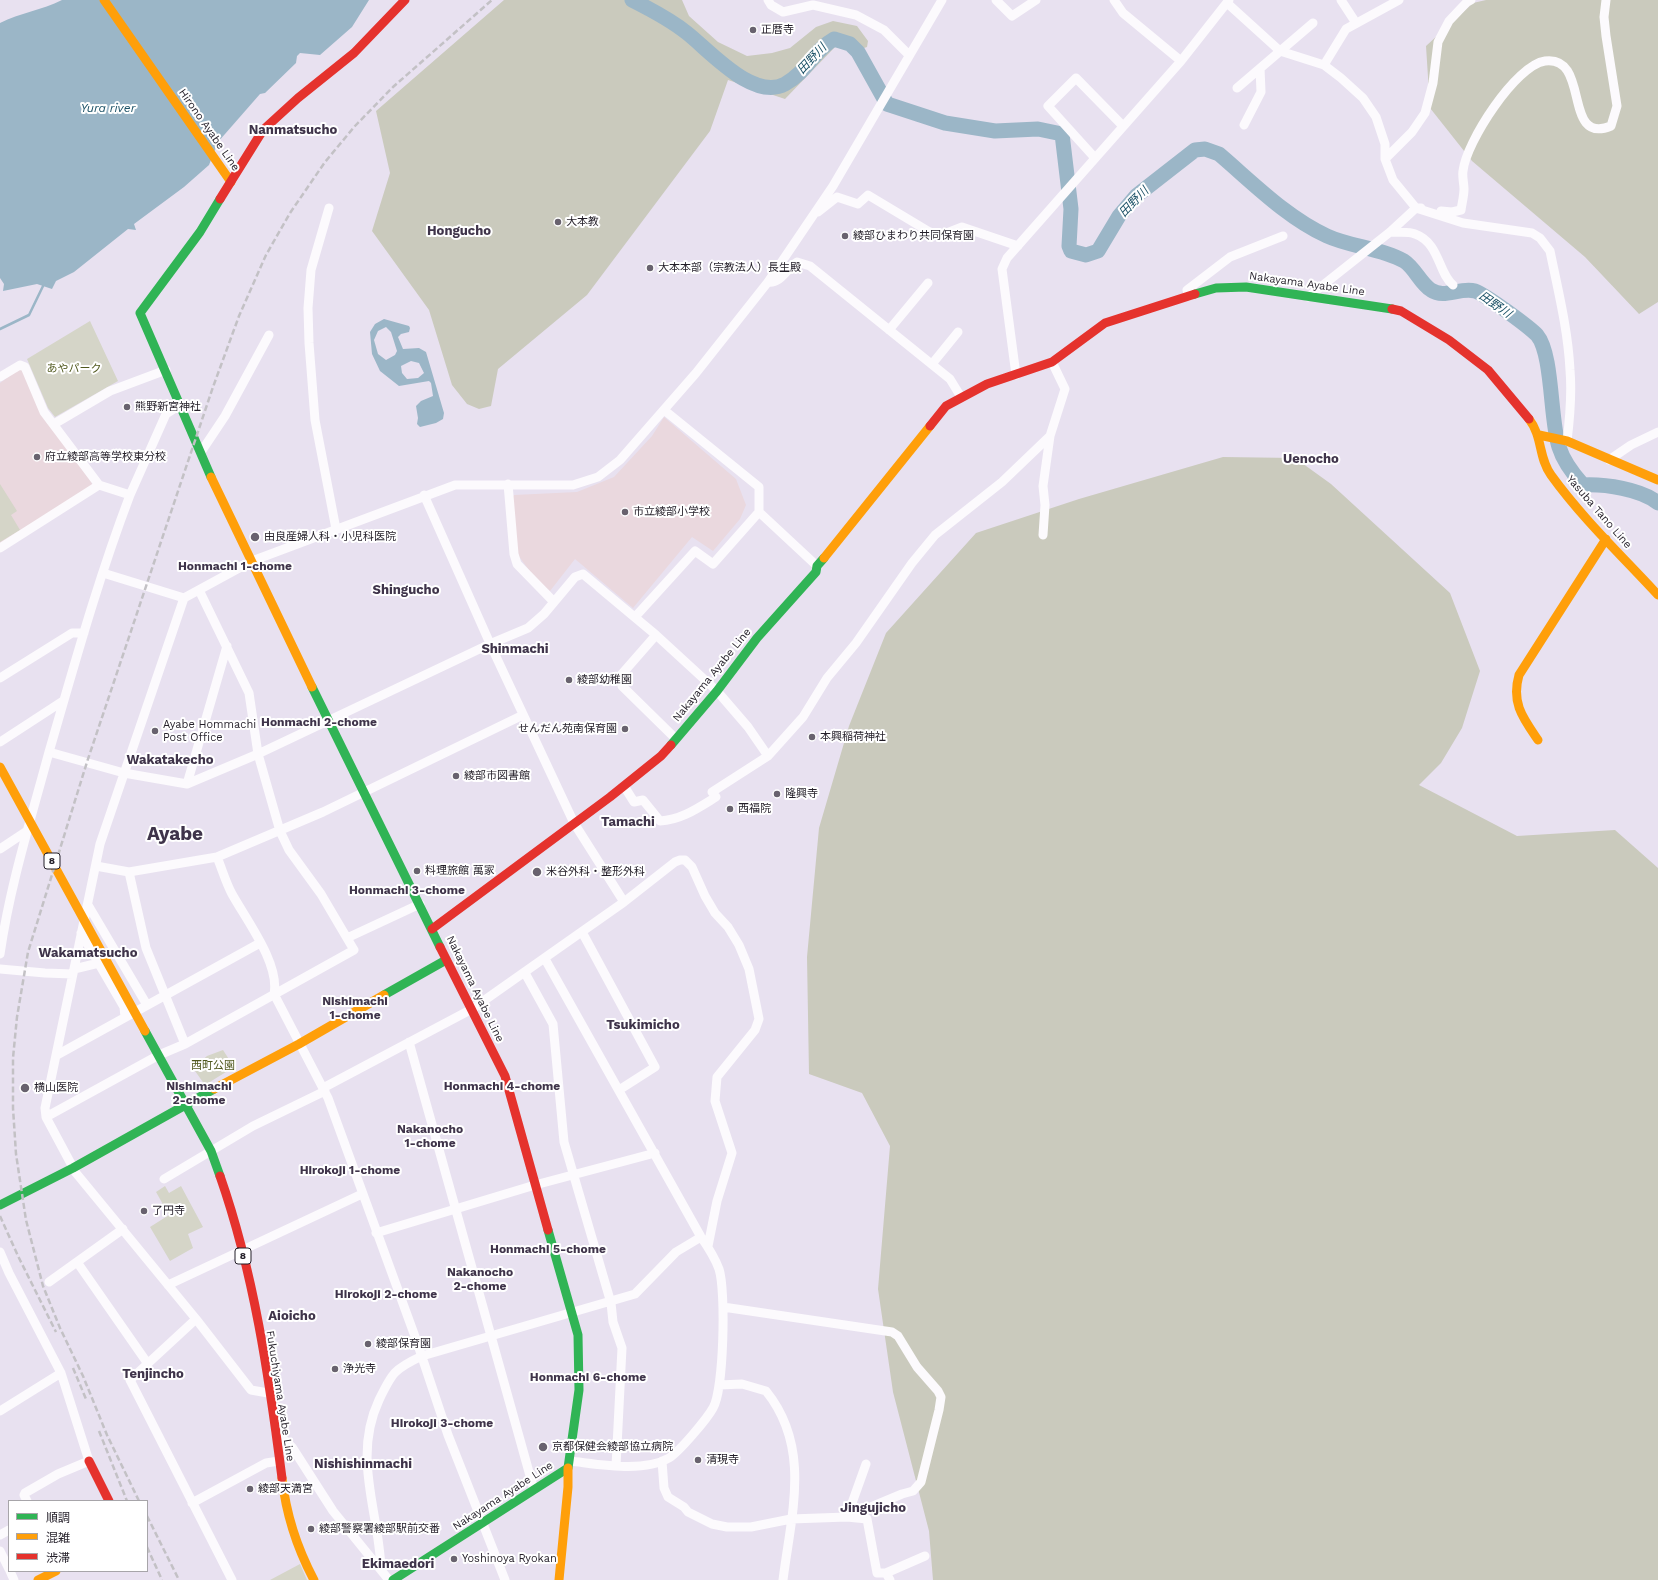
<!DOCTYPE html>
<html>
<head>
<meta charset="utf-8">
<style>
  body { margin:0 }
  #map { position:relative; width:1658px; height:1580px; overflow:hidden; background:#e8e1f0; font-family:"Work Sans","Noto Sans JP",sans-serif }
  canvas { display:block }
  .legend { position:absolute; left:8px; top:1500px; width:140px; height:72px; box-sizing:border-box; background:#fff; border:1px solid #a7a5a9; margin:0; padding:5px 7px; list-style:none; font-size:12px; color:#231e28 }
  .legend li { display:flex; align-items:center; gap:8px; height:20px }
  .legend b { width:20px; border:1px solid #a7a5a9 }
</style>
</head>
<body>
<div id="map">
<canvas width="1658" height="1580"></canvas>
<ul class="legend">
<li><b style="height:5px;background:#30b455"></b>順調</li>
<li><b style="height:5px;background:#ff9f0a"></b>混雑</li>
<li><b style="height:5px;background:#e5322d"></b>渋滞</li>
</ul>
</div>
<script>
const c = document.querySelector('canvas').getContext('2d');
c.lineJoin = 'round';
function paint(path, color) {
  c.fillStyle = color;
  c.fill(path, 'evenodd');
}
function trace(path, color, width, dash) {
  c.strokeStyle = color;
  c.lineWidth = width;
  c.lineCap = dash ? 'butt' : 'round';
  c.setLineDash(dash || []);
  c.stroke(path);
}
function write(font, color, halo, rows, align = 'center') {
  c.font = font + ' "Work Sans","Noto Sans JP",sans-serif';
  c.lineWidth = 4;
  c.setLineDash([]);
  c.textBaseline = 'middle';
  c.strokeStyle = halo;
  c.fillStyle = color;
  for (const [text, x, y, turn = 0] of rows) {
    c.save();
    c.translate(x, y);
    c.rotate((+turn || 0) * Math.PI / 180);
    c.textAlign = isNaN(turn) ? turn : align;
    if (halo) c.strokeText(text, 0, 0);
    c.fillText(text, 0, 0);
    c.restore();
  }
}
const education = new Path2D(`
  M18,370h4l24,48v4l8,8 38,53 -1,5 -91,57v-162z
  M664,417l72,62 10,26 -6,14 -27,32 -21,-14 -59,71 -58,-49 -25,32 -14,-11 -23,-32 -7,-44 8,-9 63,-3 37,-15 38,-41z`);
const green = new Path2D(`
  M90,321l28,60 -63,36 -7,-9 -21,-49z
  M0,484l17,27 -6,4 9,15 -20,12z
  M223,1050l11,17 -29,18 -10,-14 5,-2v-7l7,-6z
  M165,1186l4,7 12,-7 22,41 -15,7 5,14 -23,13 -20,-34 19,-12 -13,-23z
  M300,1564l7,16h-37z`);
const forest = new Path2D(`
  M504,0h178l7,16 29,26 29,14 25,-3 18,-5 26,-21 17,-6 24,5 11,15 -1,6 -6,2 -14,-11 -12,9 -50,52 -57,-19 -18,51 -123,164 -89,74 -7,37 -12,3 -12,-5 -15,-19 -23,-75 -57,-79 18,-58 -14,-62z
  M1486,0h172v302l-19,12 -54,-57 -113,-96 -42,-53 -4,-62 47,-43z
  M1223,457l72,1 36,26 119,109 30,78 -18,57 -21,35 -22,22 98,51 98,-6 43,38v712h-725l-4,-49 -36,-139 -15,-103 12,-143 -28,-53 -53,-19 -2,-117 12,-129 30,-102 37,-93 90,-100 103,-34z`);
const water = new Path2D(`
  M62,0h307l-17,27 -32,28 -20,-2 -3,3 -1,7 -31,30 -5,1 -42,48 -9,23 -25,22 -50,37 2,6 -8,-1 -54,43 -18,9 -4,8 -15,-5 -34,7 1,-7 -4,-6v-255c20,-10 42,-13 62,-23z
  M384,319l25,7 1,2 -1,4 -8,2 -3,3 5,12 16,-1 7,4 18,61 -1,6 -7,4 -16,4 -3,-3 1,-6 -2,-12 5,-5 12,-5 -2,-13 -2,-2 -30,5 -19,-15 -8,-17 -2,-22 5,-8zM386,327l5,5 6,19 -2,4 -9,5 -8,-6 -4,-14 4,-9zM411,361l8,2 5,10 -6,5 -11,1 -5,-6 -1,-7z`);
const stream = new Path2D(`
  M0,329l29,-14 15,-31`);
const river = new Path2D(`
  M632,0c18,9 39,20 55,33 23,18 66,68 98,51 22,-12 29,-34 49,-45l16,5 8,8 29,52 58,19 50,8 43,-2 24,5 9,75 -2,37 2,5 15,4 12,-4 21,-35 17,-20 59,-46 10,-1 14,5c34,29 67,63 108,82 24,11 54,12 77,25 11,7 16,22 27,29 13,9 29,-3 44,1 11,4 53,35 62,44 16,19 13,86 22,112 4,13 15,28 24,38 22,-1 58,4 75,18`);
const street = new Path2D(`
  M768,0l3,5 12,7 30,-7 43,10 28,15 25,25
  M996,0l16,16 24,-16
  M1114,0l9,13 58,48
  M1341,0l15,23
  M1227,3l53,48 44,14 17,13 22,20 13,19 9,27v15l8,21 23,28 47,15 69,10 8,5 10,13c8,39 18,79 20,119 2,24 0,47 -3,71
  M1324,65l22,-36 53,-29
  M1237,88l76,-65
  M1244,125l17,-33 -1,-24
  M1095,158l-47,-52 28,-28 47,48
  M1385,159l27,-27 13,-19 8,-30 5,-41 11,-21 18,-19 4,-2
  M329,208l-18,62 -3,38 1,35 6,77 21,109
  M1441,211l11,1 9,-2c1,-7 3,-14 3,-21 0,-6 -2,-12 -1,-18 3,-29 53,-106 82,-110 46,-6 17,85 66,65l6,-20 -11,-70 -2,-19 2,-17
  M818,212l19,-15 21,7 10,-9 60,36 11,5 23,-9 56,19
  M1390,232c8,1 18,-1 25,2 25,9 23,39 38,51
  M768,282c13,2 19,-14 29,-20l13,4 140,113 11,18
  M1189,296l-2,-6 43,-33 53,-21
  M1308,297l82,-65 26,-24h5
  M889,330l39,-47
  M932,364l26,-32
  M1016,375l-14,-106 5,-11 174,-197 48,-61
  M0,377l20,-12 5,2 19,45 55,73 31,10 36,-81 14,-9
  M664,410l95,77v25l58,54
  M54,424l56,-33 56,-21
  M201,452l24,-36 44,-81
  M1609,460l22,-15 27,-13
  M508,484l6,70 3,10 37,38
  M424,495l68,153 82,175 50,79
  M1043,535l2,-30 -2,-19 7,-50 15,-47 -13,-27
  M0,548l99,-63
  M103,573l81,25
  M635,617l60,-66 18,13 46,-52
  M656,635l-35,40 1,11 54,53
  M0,678l72,-45h12
  M0,742l63,-41
  M49,752l75,21 63,11 71,-30 232,-110 38,-16 16,-14 31,-37 8,-3 73,61 61,56 31,36 20,29
  M187,784l40,-138
  M624,786l10,16 9,-2 17,21c21,-1 38,-13 56,-24l-4,-5 56,-36 35,-39 24,-39 29,-35 56,-80 23,-28 67,-53 48,-46
  M0,849l27,-18
  M217,857c5,12 9,26 15,37 15,27 48,70 42,100l54,104 89,244 31,93 57,145
  M96,866l33,6 88,-15 106,-45 200,-97
  M129,872l17,76 39,96
  M88,905l59,100
  M582,932l73,135 -36,23
  M81,933l43,74 1,10
  M347,938l73,-34
  M0,954c10,-69 31,-135 49,-202 25,-86 49,-173 81,-257
  M545,959l156,278c7,10 14,21 18,32 7,21 5,120 -6,139 -6,11 -34,44 -44,50 -26,15 -71,6 -99,3
  M0,969l45,4 28,1
  M74,969l25,-6
  M525,973l28,51 11,118 47,161 2,19 9,26 -6,118
  M409,1042l125,448
  M57,1055l203,-112
  M323,1088l149,-79 152,-107 51,-40 5,-2h5l7,7 13,29 10,17 13,14 11,18 10,24 10,50 -4,11 -38,47 -2,24 17,52 -15,48 -9,45
  M46,1117l113,-62 26,-11 169,-94 -33,-56 -32,-44 -9,-19 -22,-77 -9,-61 -50,-103
  M164,1179l89,-53 72,-35
  M376,1233l159,-48 120,-32
  M0,1252l9,21 52,100 28,88 -31,13 -33,19 -1,2 3,6
  M77,1262l71,102
  M49,1282l74,-53
  M168,1285l194,-91
  M196,1319l-66,61 102,200
  M719,1385l23,-1 24,7c46,57 25,124 17,189
  M268,1393l-17,-3 -55,-71 -120,-146 -30,-56 -1,-9 55,-264 84,-246 68,-37 203,-76h118l25,-8 22,-17 76,-87 72,-91 65,-96 109,-186
  M0,1411l61,-38
  M276,1432l16,15 41,64 56,69
  M662,1461l2,27 4,9 16,10 4,5 24,12 15,3h24l40,-8 56,-2 55,-23 11,-3 8,-9 18,-72 2,-13 -3,-6 -21,-24 -19,-31 -6,-4 -169,-25
  M866,1464l-19,53 20,2 10,54h9l4,7
  M192,1503l74,-40 13,-2
  M0,1535l9,-5
  M0,1551l9,18
  M381,1569c-2,-58 -29,-111 -2,-169 13,-27 15,-31 43,-44l213,-62 41,-42 25,-15
  M10,1571l4,9
  M886,1573l39,-17`);
const fast = new Path2D(`
  M1195,294l21,-6 30,-1 146,22
  M211,477l-71,-164 60,-81 20,-33
  M312,687l128,260
  M671,745l46,-54 40,-53 59,-66 1,-6 7,-8
  M384,995l62,-35
  M145,1031l66,120 9,25
  M0,1205l73,-37 141,-79
  M548,1230l30,105 1,55 -11,78
  M393,1580l175,-112`);
const slow = new Path2D(`
  M104,0l127,182
  M1529,419c14,18 9,38 22,56 31,43 71,81 107,120
  M1539,435l28,6 91,39
  M211,477l101,210
  M824,558l106,-132
  M1538,740c-15,-22 -27,-37 -19,-65l87,-136
  M0,767l145,264
  M214,1089l85,-45 85,-49
  M282,1478c4,36 15,70 32,102
  M38,1580l18,-9
  M559,1580l9,-93v-19`);
const jam = new Path2D(`
  M220,199l43,-69 35,-32 56,-45 51,-53
  M1392,309l9,2 48,29 39,30 41,49
  M930,426l16,-20 41,-22 65,-22 53,-39 90,-29
  M432,929l178,-132 51,-41 10,-11
  M440,947l65,129 43,154
  M220,1176c34,97 49,201 62,302
  M89,1461l20,40`);
const rail = new Path2D(`
  M0,1216l18,40 38,76
  M73,1368l13,31
  M99,1431l28,70
  M139,1501l-32,-66 -24,-59 -23,-48 -17,-42 -17,-66 -10,-66 -3,-46v-50l4,-41 11,-65 59,-190 126,-375 26,-71 27,-61 24,-42 35,-51 30,-36 38,-39 99,-87
  M147,1516l32,64
  M147,1547l15,33`);
const markers = [
  [753,30,4,"#68626e"],
  [558,222,4,"#68626e"],
  [845,236,4,"#68626e"],
  [650,268,4,"#68626e"],
  [127,407,4,"#68626e"],
  [37,457,4,"#68626e"],
  [625,512,4,"#68626e"],
  [255,537,5,"#68626e"],
  [569,680,4,"#68626e"],
  [625,729,4,"#68626e"],
  [155,731,4,"#68626e"],
  [812,737,4,"#68626e"],
  [456,776,4,"#68626e"],
  [777,794,4,"#68626e"],
  [730,809,4,"#68626e"],
  [417,871,4,"#68626e"],
  [537,872,5,"#68626e"],
  [25,1088,5,"#68626e"],
  [144,1211,4,"#68626e"],
  [368,1344,4,"#68626e"],
  [335,1369,4,"#68626e"],
  [543,1447,5,"#68626e"],
  [698,1460,4,"#68626e"],
  [250,1489,4,"#68626e"],
  [311,1529,4,"#68626e"],
  [454,1559,4,"#68626e"]
];
const shields = [
  [52,861,16],
  [243,1256,16]
];
const shieldNames = [
  ["8",52,861],
  ["8",243,1256]
];
const poiNames = [
  ["正暦寺",761,30],
  ["大本教",566,222],
  ["綾部ひまわり共同保育園",853,236],
  ["大本本部（宗教法人）長生殿",658,268],
  ["熊野新宮神社",135,407],
  ["府立綾部高等学校東分校",45,457],
  ["市立綾部小学校",633,512],
  ["由良産婦人科・小児科医院",264,537],
  ["綾部幼稚園",577,680],
  ["Ayabe Hommachi",163,725],
  ["Post Office",163,738],
  ["せんだん苑南保育園",617,729,"right"],
  ["本興稲荷神社",820,737],
  ["綾部市図書館",464,776],
  ["隆興寺",785,794],
  ["西福院",738,809],
  ["料理旅館 萬家",425,871],
  ["米谷外科・整形外科",546,872],
  ["横山医院",34,1088],
  ["了円寺",152,1211],
  ["綾部保育園",376,1344],
  ["浄光寺",343,1369],
  ["京都保健会綾部協立病院",552,1447],
  ["清現寺",706,1460],
  ["綾部天満宮",258,1489],
  ["綾部警察署綾部駅前交番",319,1529],
  ["Yoshinoya Ryokan",462,1559]
];
const streetNames = [
  ["Hirono Ayabe Line",209,130,55],
  ["Nakayama Ayabe Line",1307,284,8],
  ["Yasuba Tano Line",1599,512,49],
  ["Nakayama Ayabe Line",712,675,-51],
  ["Nakayama Ayabe Line",475,989,64],
  ["Fukuchiyama Ayabe Line",280,1396,81],
  ["Nakayama Ayabe Line",503,1496,-33]
];
const parkNames = [
  ["あやパーク",74,369],
  ["西町公園",213,1066]
];
const waterNames = [
  ["田野川",812,59,-47],
  ["Yura river",108,108],
  ["田野川",1134,202,-46],
  ["田野川",1495,305,35]
];
const neighbourhoodNames = [
  ["Honmachi 1-chome",235,566],
  ["Honmachi 2-chome",319,722],
  ["Honmachi 3-chome",407,890],
  ["Nishimachi",355,1001],
  ["1-chome",355,1015],
  ["Nishimachi",199,1086],
  ["2-chome",199,1100],
  ["Honmachi 4-chome",502,1086],
  ["Nakanocho",430,1129],
  ["1-chome",430,1143],
  ["Hirokoji 1-chome",350,1170],
  ["Honmachi 5-chome",548,1249],
  ["Nakanocho",480,1272],
  ["2-chome",480,1286],
  ["Hirokoji 2-chome",386,1294],
  ["Honmachi 6-chome",588,1377],
  ["Hirokoji 3-chome",442,1423]
];
const quarterNames = [
  ["Nanmatsucho",293,130],
  ["Hongucho",459,231],
  ["Uenocho",1311,459],
  ["Shingucho",406,590],
  ["Shinmachi",515,649],
  ["Wakatakecho",170,760],
  ["Tamachi",628,822],
  ["Wakamatsucho",88,953],
  ["Tsukimicho",643,1025],
  ["Aioicho",292,1316],
  ["Tenjincho",153,1374],
  ["Nishishinmachi",363,1464],
  ["Jingujicho",873,1508],
  ["Ekimaedori",398,1564]
];
const townNames = [
  ["Ayabe",175,834]
];
paint(education, '#ead8de');
paint(green, '#d5d5c8');
paint(forest, '#cacabd');
paint(water, '#9bb6c7');
trace(stream, '#9bb6c7', 2.5);
trace(river, '#9bb6c7', 15);
trace(street, '#fcfafd', 9);
trace(fast, '#30b455', 9);
trace(slow, '#ff9f0a', 9);
trace(jam, '#e5322d', 9);
trace(rail, '#c3c1c5', 2.5, [6, 3]);
for (const [x, y, r, color] of markers) {
  const dot = new Path2D();
  dot.arc(x, y, r, 0, 2 * Math.PI);
  c.fillStyle = color;
  c.fill(dot);
  trace(dot, '#fff', 1.5);
}
for (const [x, y, w] of shields) {
  const box = new Path2D();
  box.roundRect(x - w / 2, y - 8, w, 16, 3);
  c.fillStyle = '#fff';
  c.fill(box);
  trace(box, '#231e28', 1);
}
write('bold 10px', '#231e28', null, shieldNames);
write('11px', '#231e28', '#fff', poiNames, 'left');
write('11px', '#231e28', '#fff', streetNames);
write('11px', '#50581d', '#fff', parkNames);
write('italic 12px', '#1b5166', '#fff', waterNames);
write('bold 12px', '#3f344a', '#fff', neighbourhoodNames);
write('bold 13px', '#3f344a', '#fff', quarterNames);
write('bold 19px', '#3f344a', '#fff', townNames);
</script>
</body>
</html>
